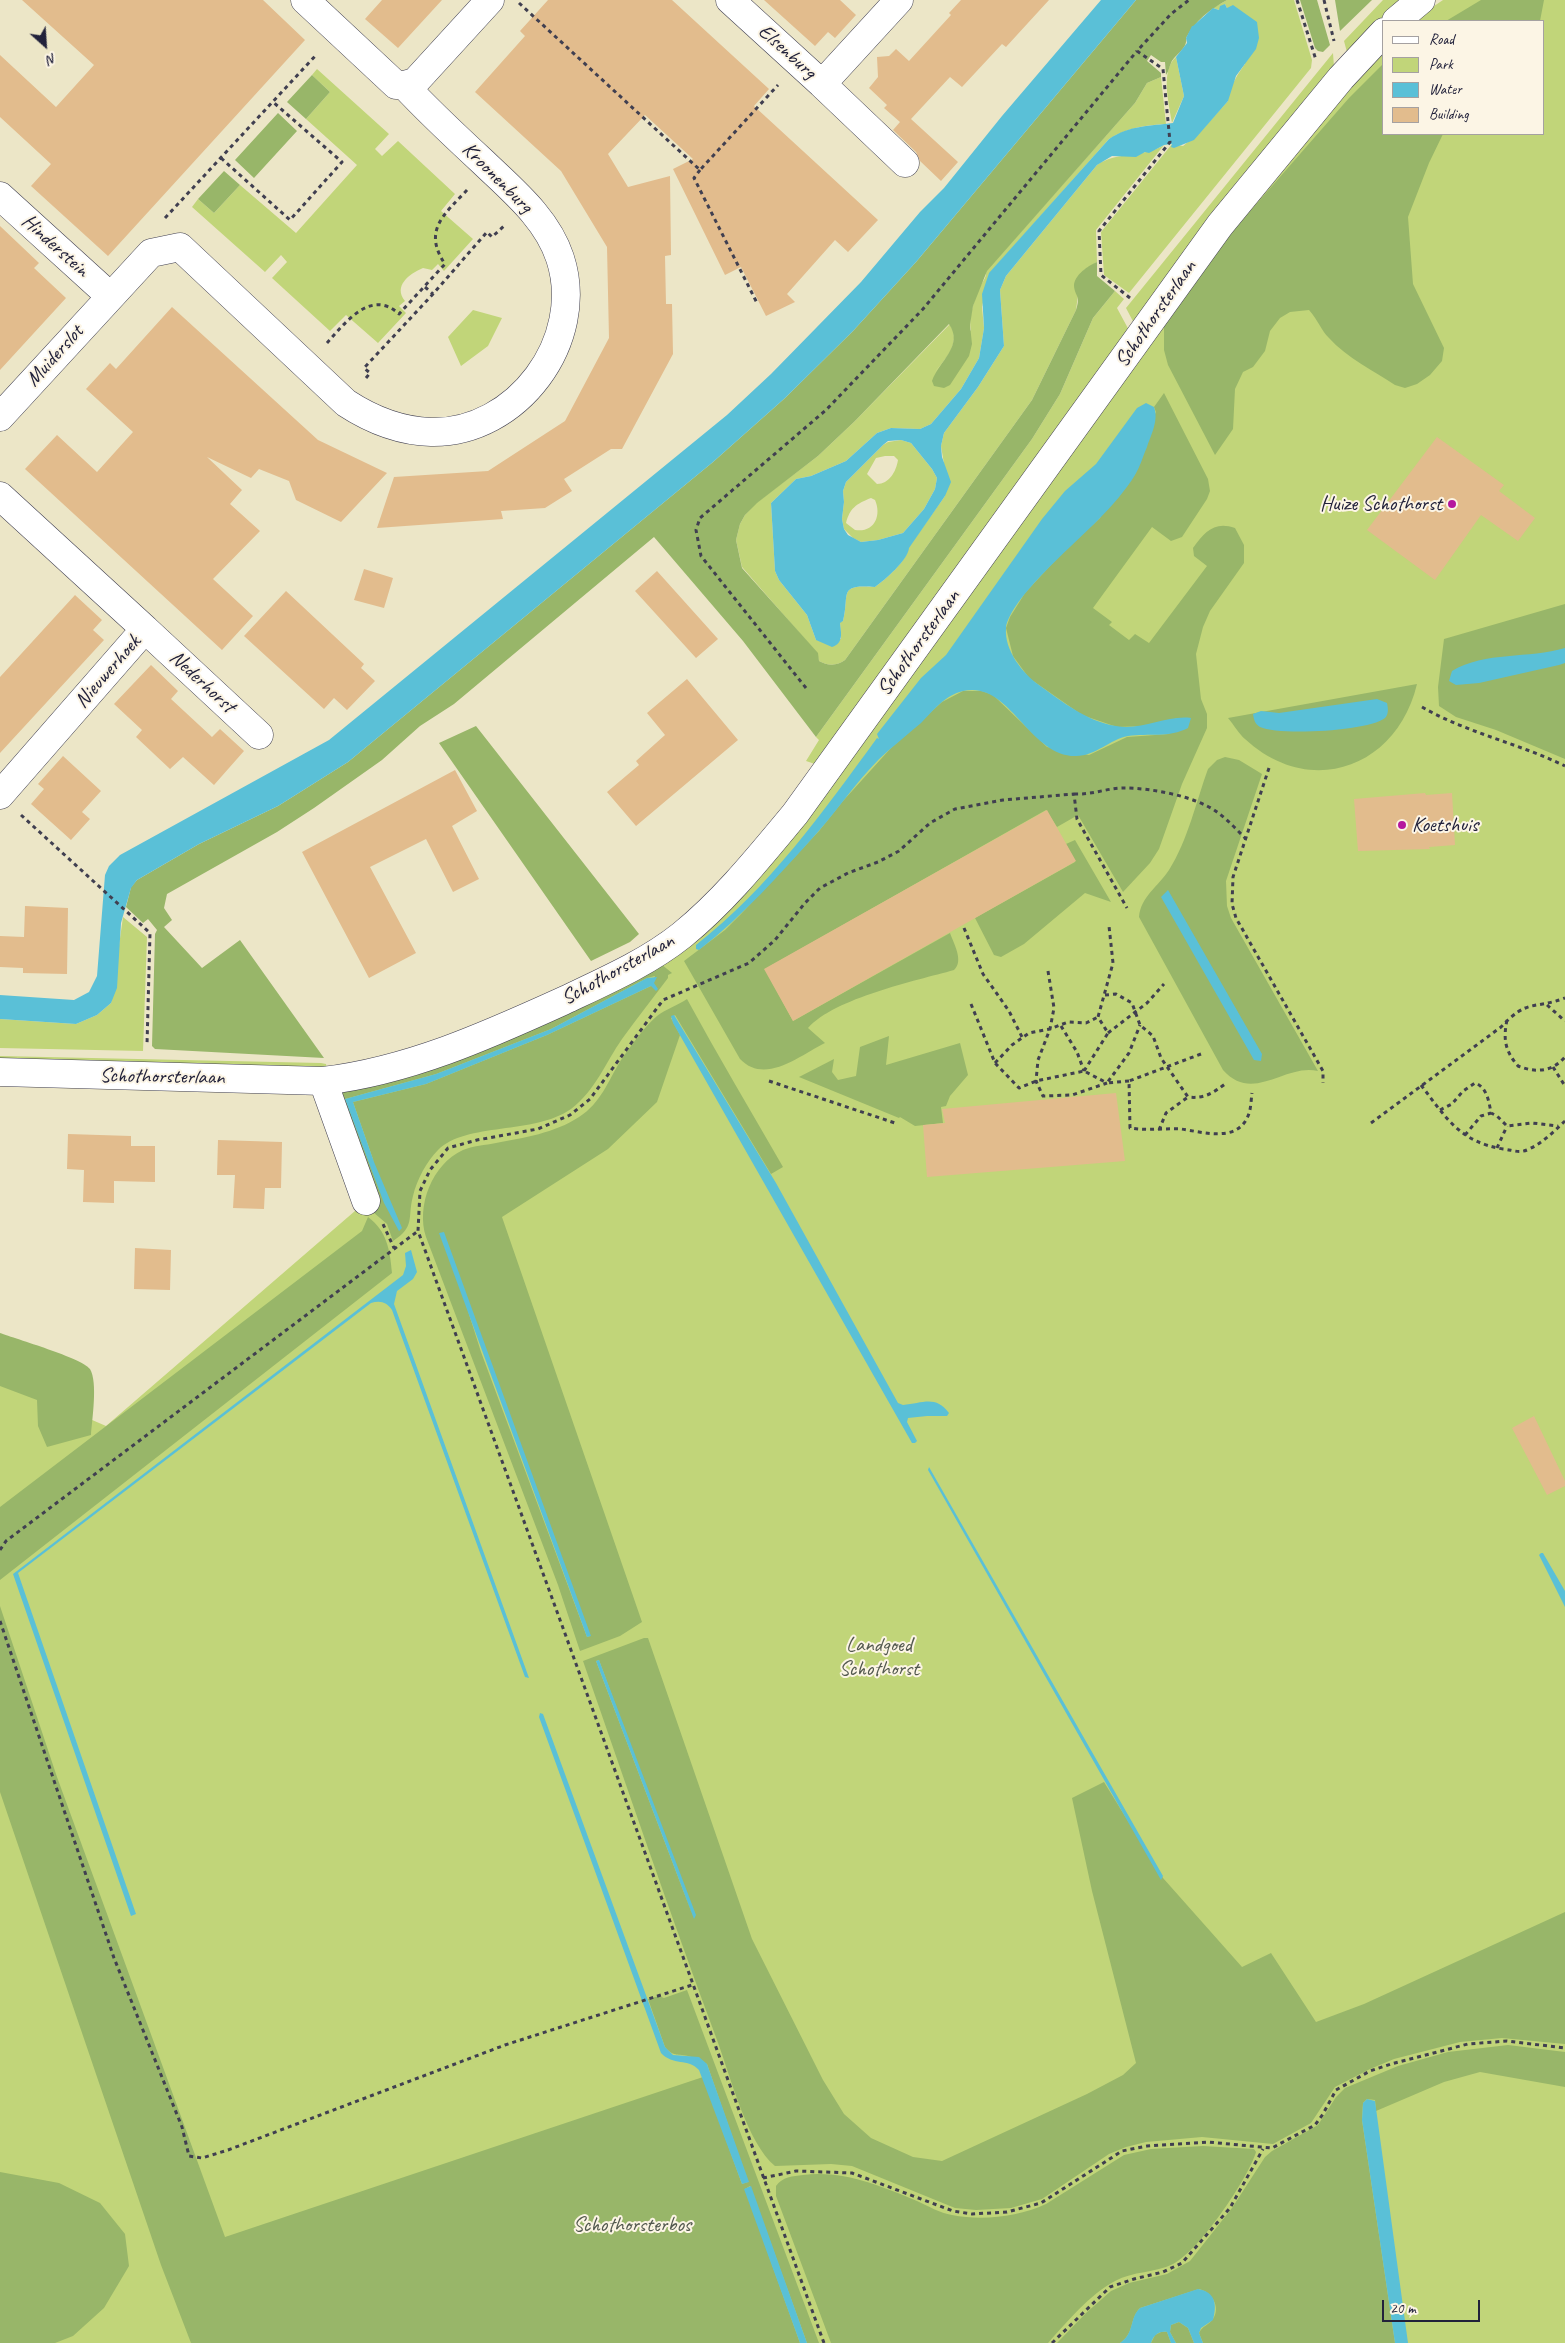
<!DOCTYPE html>
<html>
<head>
<meta charset="utf-8">
<style>
  body { margin:0 }
  #map { position:relative; width:1565px; height:2343px; overflow:hidden; background:#ece6c7; font-family:Caveat,sans-serif }
  canvas { display:block }
  .legend { position:absolute; left:1382px; top:20px; width:162px; height:115px; box-sizing:border-box; background:#fcf5e5; border:1px solid #a5a1a1; margin:0; padding:6px 9px; list-style:none; font-size:15px; color:#22223b }
  .legend li { display:flex; align-items:center; gap:10px; height:25px }
  .legend b { width:25px; border:1px solid #a5a1a1 }
  .north { position:absolute; left:20px; top:20px; width:50px; height:50px; -webkit-text-stroke:4px #fcf5e5; paint-order:stroke; rotate:154deg; font-size:14px; font-weight:700; line-height:20px; text-align:center; color:#22223b }
  .north::after { content:''; display:block; margin:auto; width:18px; height:22px; background:#22223b; clip-path:polygon(50% 0,100% 100%,50% 72%,0 100%) }
  .scale { position:absolute; left:1382px; top:2300px; width:98px; height:22px; box-sizing:border-box; border:2px solid #22223b; border-top:0; padding-left:6px; font-size:15px; line-height:18px; white-space:nowrap; color:#22223b; -webkit-text-stroke:4px #fcf5e5; paint-order:stroke }
</style>
</head>
<body>
<div id="map">
<canvas width="1565" height="2343"></canvas>
<ul class="legend">
<li><b style="height:6px;background:#fff"></b>Road</li>
<li><b style="height:14px;background:#c1d579"></b>Park</li>
<li><b style="height:14px;background:#5ac0d7"></b>Water</li>
<li><b style="height:14px;background:#e2bc8d"></b>Building</li>
</ul>
<div class="north">N</div>
<div class="scale">20 m</div>
</div>
<script>
const c = document.querySelector('canvas').getContext('2d');
c.lineJoin = 'round';
function paint(path, color) {
  c.fillStyle = color;
  c.fill(path, 'evenodd');
}
function trace(path, color, width, dash) {
  c.strokeStyle = color;
  c.lineWidth = width;
  c.lineCap = dash ? 'butt' : 'round';
  c.setLineDash(dash || []);
  c.stroke(path);
}
function write(font, color, halo, rows, align = 'center') {
  c.font = font + ' Caveat,sans-serif';
  c.lineWidth = 4;
  c.setLineDash([]);
  c.textBaseline = 'middle';
  c.strokeStyle = halo;
  c.fillStyle = color;
  for (const [text, x, y, turn = 0] of rows) {
    c.save();
    c.translate(x, y);
    c.rotate((+turn || 0) * Math.PI / 180);
    c.textAlign = isNaN(turn) ? turn : align;
    if (halo) c.strokeText(text, 0, 0);
    c.fillText(text, 0, 0);
    c.restore();
  }
}
const green = new Path2D(`
  M1227,0h67l18,60 -1,8 -182,225 -25,-18 -3,-43 71,-88 11,2 17,-14 28,-31c-1,-10 11,-29 17,-37l-18,-56 -2,-4 -6,6 -6,-2z
  M1383,0h25l-60,56 -4,-15z
  M1443,0h122v2343h-1565v-963l106,46 264,-228 -35,-108 342,-140 555,-730 152,-170v84h160v-113h-132z
  M1333,53l1,14 -198,260 -10,-19z
  M1176,57l8,39 -12,27c-3,-19 -12,-52 4,-66z
  M317,69l72,65 -14,15 7,7 16,-15 57,53 -14,17 32,28 -29,32 -6,-7 -6,6 -9,-2c-14,6 -30,18 -18,33l-6,5 7,7 -28,30 -32,-28 -16,16 -58,-53 15,-16 -6,-7 -16,17 -73,-65 6,-8 16,14 26,-28 56,48 61,-68 -51,-46 24,-27 -18,-17z
  M1161,77l5,47c-20,1 -40,4 -57,15l-120,135 -7,33 2,21 -5,30 -18,31 -30,35 -11,5 -29,-1 -14,5 -31,28 -35,15 -15,3 -25,24 4,68 4,9 28,35 9,25 25,-1 -1,-17 3,-1c7,-27 -6,-37 32,-34 10,-7 33,-27 33,-39l37,-52 -1,-32 -3,-18 3,-13 34,-46 26,-41 -4,-56 6,-14 91,-111c20,-14 46,-7 67,-20l-68,85 1,32 -13,8 -9,19 3,6 -2,15 -44,90 -187,260c-8,6 -17,6 -26,1l-2,-8 -75,-86 -6,-27 4,-16 5,-9 11,-12 62,-47 37,-35 95,-97c11,19 -3,33 -15,48l36,-42c-3,-11 3,-30 8,-41 2,-6 8,-11 7,-18l149,-168 12,-20z
  M1115,291l9,8 -7,9 14,26 -316,430 -9,-3 13,-21 -3,-3 216,-298 28,-45 33,-76z
  M473,310l29,8 -14,28 -27,20 -13,-29z
  M901,440l10,3 21,26 5,9 -2,11 -11,20 -21,24 -25,7 -17,2 -8,-4 -9,-9 -2,-10 2,-17 -1,-11 3,-9 37,-37 5,-3zM885,456h9l4,4c-2,12 -9,24 -21,24l-10,-10 9,-16zM871,498l4,2c7,16 -1,33 -20,30l-9,-7c4,-15 10,-19 25,-25z
  M123,917l24,20 -4,114 -143,-3v-29l76,5 21,-9 14,-12z
  M0,1056l321,7 5,1 1,6 -327,-5z`);
const forest = new Path2D(`
  M1136,0h91c-18,10 -31,20 -41,38 2,11 -11,16 -15,25 -2,4 -2,8 -5,12l-1,-13h-4l-10,-7 -4,6 14,12v4l-14,6 -12,20 -148,168 -14,35 -3,19 2,19 -3,12 -19,29 -6,3 -10,-2 -2,-5c7,-20 32,-35 17,-57l-94,97 -37,35 -61,47 -12,12 -5,9 -4,16 6,28 76,85 1,8c9,5 18,5 26,-1l187,-260 44,-90c5,-15 -1,-13 -2,-24 0,-11 15,-21 23,-24v14l18,15 -22,27 -33,76 -28,45 -216,298 -73,-96 -89,-104 -200,167 -34,22 -38,34 -68,48 -37,24 -110,62 -3,14 8,12 -8,7 38,41 38,-28 84,118 -169,-9 -3,-3 3,-112 2,-4 -9,-11 -5,4 -17,-16 5,-20 6,-7 62,-36 79,-38 70,-44 365,-300 72,-64 68,-67 63,-69z
  M1300,0h17l13,45 -7,7 -5,-1 -3,-3z
  M1335,0h37l-32,31z
  M1481,0h63l-4,21h-94z
  M1384,63v71h59l-14,29 -21,54 5,67 31,64 -2,13 -12,14 -13,9 -12,4 -10,-3c-21,-14 -48,-27 -66,-47 -8,-8 -11,-18 -20,-28l-19,2 -10,6 -10,13 -5,20 -12,16 -10,5 -8,17 -2,40 -18,26 -47,-90 -4,-15v-30l73,-94 112,-128z
  M312,75l18,17 -24,27 -19,-17z
  M278,113l19,18 -43,47 -19,-18z
  M224,171l16,14 -26,28 -16,-14z
  M1164,393l44,86 2,12 -3,8 -25,38 -11,4 -19,-14 -59,81 19,14 -3,3 20,15 6,-6 14,9 58,-77 -13,-10 -1,-8c12,-16 21,-27 42,-20l9,17v18l-34,48 -7,16 -7,27 5,45 6,15v14l-25,56 -23,65 -9,14 -27,29 -45,-77 -21,12 -11,-17 -281,159 28,52 157,-88c4,11 14,28 4,37 -39,11 -119,28 -146,58l17,15c-26,13 -60,42 -85,16l-56,-98 41,-31 16,-16 78,-83 24,-30 47,-52 52,-47 21,-11h19l11,4 54,52 42,8 38,-18 42,-3 9,-16 -31,8 -30,1 -35,-12 -53,-37 -16,-22 -7,-28 4,-11 15,-24 36,-39 39,-36 56,-106 -2,-5z
  M1565,604v155l-69,-29 -40,-13 -17,-11 -1,-19 6,-48z
  M1417,684c-20,84 -107,115 -172,55 -6,-5 -11,-14 -17,-21z
  M476,726l163,208 -9,8 -39,19 -152,-218z
  M1225,757l14,3 23,14 -36,107 1,25 4,12 87,153c-33,-8 -65,33 -95,-1l-84,-153c2,-21 19,-30 30,-47 19,-30 27,-68 39,-101l9,-9z
  M1075,840l36,62 -26,-9 -61,51 -23,13 -7,-2 -19,-37 100,-56 -9,-18z
  M661,964l11,9 -4,2v3c-15,20 -31,40 -46,61 -16,23 -27,52 -51,70 -37,26 -105,13 -133,41 -11,11 -21,29 -25,46 -6,22 3,30 -20,45l-6,-17 -14,-12 -32,-121zM655,976l-4,10 -104,49 -121,49 -73,18 21,60 -29,-63 91,-25 115,-45 96,-51z
  M687,999c31,57 64,112 96,168l-12,7 -96,-159 -4,3 9,17 -23,67 -49,47 -106,68 140,405 -22,14 -40,15 -22,-66 -132,-348c-10,-31 6,-73 37,-87 9,-4 23,-5 33,-7 27,-5 59,-10 83,-26 22,-14 29,-36 42,-57 10,-14 23,-33 36,-44 9,-7 21,-11 30,-17zM443,1232l147,404 -3,1 -106,-285z
  M889,1036l-3,29 74,-22 8,32 -18,21 -4,10 -5,1 2,16 -28,3 -15,-9 -1,1 -100,-41 35,-18 -2,13 6,8 18,-4 4,-29z
  M368,1217c19,14 22,33 24,56l-392,307v-73l362,-276z
  M0,1333c16,6 82,25 90,36 8,13 2,51 1,66l-44,12 -9,-21 -1,-26 -37,-14z
  M0,1606l57,171 168,460 478,-160 39,107 6,-2 -41,-118c-5,-2 -11,-6 -16,-7 -11,-4 -17,1 -26,-10l-17,-48 11,-3 5,2 23,-8 132,353h-12l-57,-157 -5,3 55,154h-609l-30,-78 -161,-473z
  M644,1638h4l104,301 71,141 21,34 27,24 42,19 29,4 145,-67 36,-19 13,-12 -44,-172 -20,-93 32,-16 59,96 79,89 29,-14 45,69 48,-18 201,-92v132l-63,-6 -42,4 -66,17 -24,10 -35,18 -24,36 -38,21 -71,-7 -56,5 -20,5 -17,7 -67,45 -31,9 -35,2 -21,-2 -103,-42 -21,-2 -56,2c-28,-23 -45,-91 -58,-126 -47,-126 -90,-253 -134,-379zM599,1660l95,259 -98,-258z
  M1508,2045l57,7v35l-85,-15 -36,10 -68,29 -1,-11 -8,-1 -4,4 -1,17 33,223h-192l-4,-10c3,-7 10,-8 14,-14 8,-12 -1,-27 -14,-30l-59,19c-11,11 -5,25 -20,35h-63l29,-30 25,-22 18,-8 38,-9 23,-13 42,-53 33,-51 7,-6 46,-26 18,-28 9,-9 53,-22 50,-14z
  M1203,2146l51,3 2,3c-8,27 -58,100 -83,112 -18,9 -40,7 -58,17 -26,14 -47,40 -67,62h-217l-55,-147v-10c6,-9 17,-10 27,-11 40,-5 78,11 114,26 11,5 23,12 35,14 30,6 66,2 94,-11l78,-49 27,-6z
  M0,2172l59,11 41,20 25,31 4,32 -25,42 -31,28 -18,7h-55z
  M1179,2322l9,6 6,15h-18l-6,-11 1,-7z
  M1161,2332h6l4,11h-20l4,-8z`);
const water = new Path2D(`
  M1101,0h35l-220,262 -63,69 -68,67 -72,64 -365,300 -70,44 -79,38 -62,36 -6,8 -10,35 -4,65 -6,15 -14,12 -21,9 -76,-5v-24l74,5 15,-8 8,-16 8,-101 4,-9 11,-11 209,-115 398,-325 44,-41 90,-92 59,-70 24,-24 58,-72z
  M1225,4l2,4 6,-3 24,17 2,16 -3,11 -20,27 -8,25 -34,39 -20,8 -3,-1 1,-3 -8,1 -15,8 -4,-1 -9,5 -24,-1 -15,9 -91,111 -6,14 4,56 -26,41 -34,46 -3,13 1,11 9,25 -6,14 -36,52c-1,12 -24,32 -34,39 -38,-3 -25,7 -32,34l-3,2c1,10 4,20 -8,24l-16,-7 -9,-25 -28,-35 -4,-9 -4,-68 25,-24 15,-3 35,-15 31,-28 14,-5 29,1 11,-5 30,-35 18,-31 5,-30 -2,-34 7,-21 120,-134c21,-14 41,-13 64,-16l11,-27 -8,-39 11,-14 -1,-5 6,-12h1l20,-18 6,2 1,-4zM901,440l10,3 21,26 5,9 -2,11 -11,20 -21,24 -25,7 -17,2 -13,-7 -4,-6 -2,-10 2,-17 -1,-11 3,-9 37,-37 5,-4z
  M1146,403l8,4c5,13 -3,28 -7,40 -4,9 -7,20 -12,28 -9,15 -24,32 -36,44 -22,23 -89,79 -93,109 -2,22 17,46 33,57 24,17 47,36 77,41 25,5 50,-11 75,-8l-3,10c-19,10 -39,5 -60,8 -18,3 -32,20 -52,20 -47,1 -66,-76 -113,-65 -18,4 -30,20 -42,32 -11,9 -21,18 -32,27 -27,23 -48,56 -72,83 -37,41 -74,83 -118,117l-3,-1v-4c73,-57 127,-133 181,-207l2,1 -2,-5 44,-56 25,-23 96,-136 23,-28 31,-27 41,-56z
  M1565,648v15l-6,2 -80,18 -23,2 -7,-4 3,-10c33,-20 77,-12 113,-23z
  M1377,699l10,4c1,5 2,11 -2,15 -16,13 -106,18 -125,9 -5,-3 -6,-7 -7,-13l8,-3 18,2z
  M1168,890l94,164 -1,7 -7,-1 -93,-163z
  M657,977l-3,6 4,6 -2,2 -5,-5 -104,49 -121,49 -73,18 21,60 28,66 -3,3 -15,-28 -39,-104 91,-25 115,-45 96,-51z
  M674,1015l102,168 122,220 5,2c20,-2 33,-10 46,8l-2,3h-20l-19,2 -1,4 10,19 -2,2h-3l-239,-420 -2,-7z
  M444,1232l147,404 -4,1 -148,-404z
  M411,1250l6,22 -4,7 -16,12 -3,13 135,374 -4,-1 -133,-367c-5,-8 -12,-10 -21,-7l-353,270 118,341 -5,2 -118,-342 390,-299 3,-9 -1,-13z
  M929,1467l234,409 -2,4 -233,-410z
  M1541,1553h2l22,38v16l-26,-52z
  M599,1660l97,255 -2,4 -98,-258z
  M540,1713l3,1 122,333 8,8 26,2 8,7 42,118 -7,2 -43,-114c-11,-12 -26,-4 -38,-17l-122,-336z
  M1367,2099l8,2 33,242h-13l-33,-223 1,-17z
  M751,2186l56,157h-7l-56,-154z
  M1198,2289c18,3 19,16 15,31l-12,8 -2,5 4,10h-9l-6,-15 -9,-6 -8,3 -1,7 6,11h-5l-4,-11c-9,-1 -13,3 -16,11h-31c15,-10 9,-25 20,-35z`);
const building = new Path2D(`
  M22,0h241l42,40 -197,216 -77,-70 20,-22 -51,-47v-62l56,52 38,-42z
  M382,0h60l-44,48 -33,-29z
  M548,0h124l97,89 -15,17 124,114 -30,32 -13,-12 -48,54 8,8 -29,14 -25,-49 -16,8 -52,-106 20,-10 -48,-44 -37,39 20,33 42,-11 1,79 -6,1 1,48h6l1,50 -51,95h-11l-47,30 8,12 -27,17 -44,3 2,8 -126,9 17,-51 94,-6 77,-50 44,-83 -2,-91 -46,-76 -86,-79 50,-56 -5,-5z
  M764,0h76l16,15 -21,23 -7,-6 -13,14z
  M961,0h88l-43,47 -4,-3 -40,43 -12,-10 -39,42 47,43 -17,19 -21,-20 -4,-9 -23,-22 7,-8 -16,-14 3,-3 -18,-17 9,-11 -1,-20 12,-1 7,-7 13,12 42,-46 -2,-2z
  M0,226l39,37 -5,5 32,30 -66,72z
  M172,307l146,133 69,33 -46,49 -45,-22 -7,-19 -30,-12 -8,9 -44,-21 35,33 -12,14 30,27 -47,48 40,37 -31,34 -197,-181 32,-34 40,37 36,-40 -47,-43 24,-26 6,6z
  M1437,437l67,48 -5,6 36,27 -17,23 -37,-26 -46,65 -68,-50z
  M364,569l29,9 -9,30 -30,-8z
  M657,571l61,68 -22,19 -61,-67z
  M286,591l78,73 -3,4 14,13 -28,29 -13,-12 -10,11 -80,-73z
  M75,595l27,25 -9,10 11,10 -104,113v-76z
  M151,665l27,26 -7,8 41,38 8,-8 24,22 -30,34 -31,-28 -13,12 -34,-32 6,-7 -28,-26z
  M687,679l51,61 -102,86 -29,-34 32,-27 -3,-4 29,-26 -18,-22z
  M63,756l38,35 -19,21 8,7 -19,21 -40,-36 13,-15 -6,-5z
  M455,770l22,41 -25,15 27,53 -26,13 -27,-53 -56,28 46,86 -47,25 -67,-126z
  M1425,793l1,2 26,-2 3,52 -26,2 1,2 -72,2 -4,-52z
  M1047,810l29,51 -283,160 -29,-52z
  M25,906l43,2 -1,66 -44,-1v-5l-23,-1v-31l24,1z
  M1116,1093l9,68 -198,16 -4,-52 22,-2 -3,-14z
  M68,1134l63,2v10h24v36l-41,-1v22l-31,-1 1,-32 -17,-1z
  M218,1140l64,2 -1,46h-16l-1,21 -31,-1 2,-33h-18z
  M135,1248l36,2 -1,40 -36,-1z
  M1534,1416l31,65v5l-18,9 -35,-67z`);
const path = new Path2D(`
  M1297,0l19,60
  M1324,0l10,41
  M519,3l181,167 78,-85
  M221,158l69,62 52,-58 -69,-60
  M700,170l-6,8 63,125
  M165,218l152,-164
  M425,287l8,7
  M1130,298l-29,-23 -2,-44 71,-89 -7,-73 -26,-18 34,-37 18,-14
  M327,343c18,-20 44,-55 72,-29l46,-50c-23,-34 0,-50 22,-74
  M366,378l4,-5 -6,-5 69,-74 54,-62 5,5 13,-12
  M806,688l-105,-132 -5,-26 4,-12 126,-108 97,-101 214,-258
  M1422,707c45,26 96,36 143,59
  M1269,768l-36,109 -1,27 4,14 87,153v12
  M1074,794c18,1 33,-6 50,-6 27,0 71,8 93,24 11,8 20,18 29,27
  M21,815l129,118 -3,112
  M964,928l19,46 26,37 13,26
  M1048,971l6,37 -4,21 -12,31 -2,21 7,15 29,-1 35,-12
  M1105,995l11,-1 16,9 8,22 13,11 8,22 27,39c16,2 25,-4 37,-13
  M971,1004l24,59 24,25 17,-7 48,-10 23,12
  M1547,1005l18,16
  M1507,1020c-4,19 -2,31 11,46 18,7 34,6 47,-9
  M1061,1026l16,26 7,19
  M1108,1033l39,-30 17,-19
  M1201,1054l-72,27 1,47c18,3 34,0 51,1 22,3 56,14 67,-13 3,-6 3,-16 4,-23
  M995,1063l17,-18 17,-12 21,-4 18,-7 18,1 12,-6
  M1553,1067l12,19
  M1084,1071l24,-38 -10,-16 15,-54 -4,-37
  M769,1081l126,42
  M1129,1081l-22,2 22,-30 11,-28
  M1421,1085c25,33 39,57 82,64 10,1 17,5 26,0 14,-6 25,-18 36,-28
  M1440,1110l12,-6 11,-13 12,-8c12,4 14,19 16,30l6,3 10,10 25,-3 26,3
  M1371,1123l130,-96c27,-29 32,-17 64,-29
  M1159,1130l7,-17 22,-16
  M1465,1135l16,-19 10,-3
  M1497,1148l10,-22
  M383,1224l11,24
  M0,1550l6,-9 412,-310
  M0,1621l114,337 68,169 7,29 13,2 26,-8 277,-105 187,-60
  M763,2178l33,-7 56,2 101,38 19,3 35,-2 34,-9 81,-52 25,-5 61,-4 64,6 43,-23 8,-11 13,-24 34,-19 21,-7 77,-20 39,-3 58,7
  M824,2343l-406,-1112 2,-40 10,-21 18,-22 29,-8 61,-11 32,-14 20,-16 73,-99 86,-37 26,-23 30,-37 15,-15 28,-15 30,-11 21,-11 31,-28 25,-14 48,-9 71,-6 3,25 50,89
  M1052,2343l58,-56 24,-8 29,-7 19,-9 48,-55 33,-59`);
const minor = new Path2D(`
  M730,0l92,84 77,-84
  M1396,21l25,-21
  M822,84l83,79
  M404,85l11,-3 75,-82
  M0,196l110,100
  M0,417l151,-164 29,-6 166,156c26,17 53,28 85,29 86,2 156,-92 129,-174 -13,-40 -48,-68 -77,-96 -27,-25 -54,-50 -79,-77h-8l-91,-85
  M0,496l145,133 -145,166
  M145,629l114,106
  M0,1072l323,9c85,-10 163,-45 240,-80 40,-19 84,-38 119,-66 43,-35 78,-79 113,-121l425,-589 121,-147 43,-46
  M323,1081l43,120`);
const markers = [
  [1452,504,5,"#b5179e"],
  [1402,825,5,"#b5179e"]
];
const streetNames = [
  ["Elsenburg",787,52,42],
  ["Kroonenburg",497,178,45],
  ["Hinderstein",55,246,42],
  ["Schothorsterlaan",1156,314,-55],
  ["Muiderslot",55,356,-48],
  ["Schothorsterlaan",919,643,-54],
  ["Nieuwerhoek",108,672,-49],
  ["Nederhorst",202,682,43],
  ["Schothorsterlaan",618,970,-29],
  ["Schothorsterlaan",162,1077,1]
];
const poiNames = [
  ["Huize Schothorst",1442,504],
  ["Koetshuis",1412,825,"left"]
];
const parkNames = [
  ["Landgoed",879,1645],
  ["Schothorst",879,1669],
  ["Schothorsterbos",632,2225]
];
paint(green, '#c1d579');
paint(forest, '#98b669');
paint(water, '#5ac0d7');
paint(building, '#e2bc8d');
trace(minor, '#403f50', 29);
trace(path, '#403f50', 3, [4, 4]);
trace(minor, '#fff', 28);
for (const [x, y, r, color] of markers) {
  const dot = new Path2D();
  dot.arc(x, y, r, 0, 2 * Math.PI);
  c.fillStyle = color;
  c.fill(dot);
  trace(dot, '#fcf5e5', 2);
}
write('21px', '#22223b', '#fcf5e5', streetNames);
write('21px', '#22223b', '#fcf5e5', poiNames, 'right');
write('21px', '#52584e', '#fcf5e5', parkNames);
</script>
</body>
</html>
